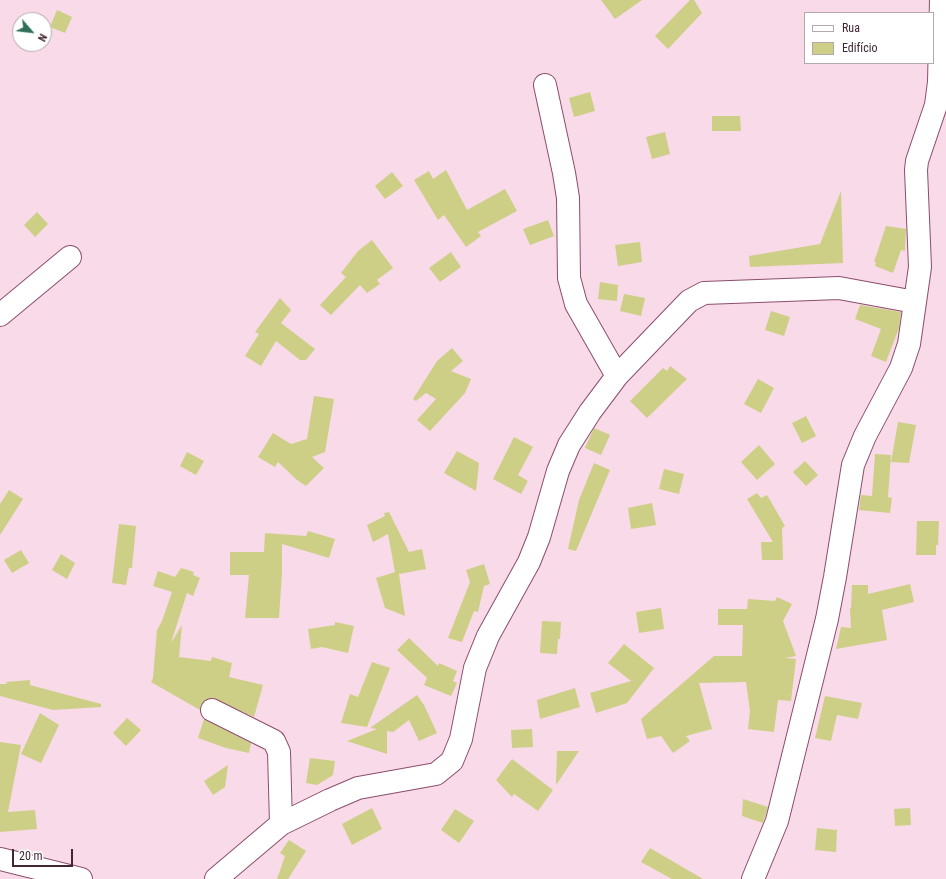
<!DOCTYPE html>
<html>
<head>
<meta charset="utf-8">
<style>
  body { margin:0 }
  #map { position:relative; width:946px; height:879px; overflow:hidden; background:#f8dae8; font-family:"Roboto Condensed",sans-serif }
  canvas { display:block }
  .legend { position:absolute; left:804px; top:12px; width:130px; height:52px; box-sizing:border-box; background:#fff; border:1px solid #b3a8ae; margin:0; padding:5px 7px; list-style:none; font-size:12px; color:#422634 }
  .legend li { display:flex; align-items:center; gap:8px; height:20px }
  .legend b { width:20px; border:1px solid #b3a8ae }
  .north { position:absolute; left:12px; top:12px; width:40px; height:40px; box-sizing:border-box; background:#fff; border:1px solid #b3a8ae; border-radius:50%; rotate:118deg; font-size:11px; font-weight:700; line-height:16px; text-align:center; color:#422634 }
  .north::after { content:''; display:block; margin:auto; width:14px; height:18px; background:#326f5b; clip-path:polygon(50% 0,100% 100%,50% 72%,0 100%) }
  .scale { position:absolute; left:12px; top:849px; width:61px; height:18px; box-sizing:border-box; border:2px solid #422634; border-top:0; padding-left:5px; font-size:12px; line-height:14px; white-space:nowrap; color:#422634; -webkit-text-stroke:3px #fff; paint-order:stroke }
</style>
</head>
<body>
<div id="map">
<canvas width="946" height="879"></canvas>
<ul class="legend">
<li><b style="height:5px;background:#fff"></b>Rua</li>
<li><b style="height:11px;background:#cecf86"></b>Edifício</li>
</ul>
<div class="north">N</div>
<div class="scale">20 m</div>
</div>
<script>
const c = document.querySelector('canvas').getContext('2d');
c.lineJoin = 'round';
function paint(path, color) {
  c.fillStyle = color;
  c.fill(path, 'evenodd');
}
function trace(path, color, width, dash) {
  c.strokeStyle = color;
  c.lineWidth = width;
  c.lineCap = dash ? 'butt' : 'round';
  c.setLineDash(dash || []);
  c.stroke(path);
}
const building = new Path2D(`
  M601,0h41l-27,19z
  M690,0h4l8,13 -34,36 -13,-13z
  M57,10l15,7 -7,16 -15,-6z
  M590,92l5,19 -21,6 -5,-19z
  M712,116h28l1,15h-29z
  M665,132l5,22 -18,5 -6,-22z
  M446,170l21,40 38,-21 12,22 -39,21 3,4 -15,11 -22,-32 -6,5 -24,-40 15,-9 4,8z
  M392,172l11,14 -18,13 -10,-13z
  M841,191l2,72 -93,4 -1,-11 71,-12z
  M37,212l11,12 -13,13 -11,-12z
  M548,220l6,16 -24,9 -7,-16z
  M886,226l20,3 -1,22 -4,-1 -8,23 -18,-7 1,-4h-2z
  M372,240l21,28 -16,12 3,4 -13,9 -7,-8 -29,30 -11,-10 26,-28 -5,-4 17,-22z
  M640,242l2,20 -24,4 -3,-21z
  M451,252l10,15 -21,15 -11,-14z
  M600,282l18,3 -1,16 -19,-2z
  M624,294l21,4 -4,18 -21,-5z
  M280,298l11,12 -10,13 34,26 -9,11h-6l-24,-19 -15,25 -16,-10 14,-22 -4,-2z
  M860,305l41,7 -2,16 -13,34 -15,-6 10,-27 -26,-10z
  M771,311l19,6 -6,19 -19,-6z
  M452,348l11,13 -12,10 20,8 -6,14 -35,38 -13,-11 19,-21 -10,-6 -10,8 -3,-2 24,-38z
  M670,366l17,13 -40,39 -17,-17 33,-33 4,3z
  M758,379l16,9 -13,25 -17,-9z
  M314,396l20,3 -9,53 -13,5 12,11 -18,18 -9,-6 -19,-18 -3,5 -17,-10 15,-24 18,11 16,-5z
  M806,416l10,20 -14,7 -10,-20z
  M898,422l18,3 -7,38 -18,-1z
  M594,428l16,7 -9,20 -16,-7z
  M514,437l19,10 -15,28 10,6 -7,13 -28,-15z
  M759,445l16,19 -18,16 -16,-18z
  M457,451l22,12 -3,28 -32,-18z
  M187,452l17,9 -8,14 -16,-9z
  M875,454l16,1 -3,42 4,1 -2,15 -31,-3 2,-15 11,1z
  M805,461l13,14 -12,11 -13,-14z
  M594,463l16,7 -34,81 -8,-2 11,-49z
  M664,469l20,5 -5,20 -20,-5z
  M9,490l14,9 -23,36v-31z
  M757,493l4,5 6,-3 18,31 -3,2 1,32h-21l-1,-18h12l-26,-43z
  M652,503l4,22 -25,4 -3,-21z
  M389,512l20,40 13,-3 4,20 -27,5 6,42 -20,-8 -9,-30 19,-6 -7,-38 -15,8 -6,-17 18,-9 -1,-3z
  M917,521h22l-1,24h-2v10h-20z
  M119,524l17,2 -4,42h-3l-3,17 -14,-2z
  M308,531l27,8 -6,19 -47,-14v28l-3,46h-34l4,-43h-19v-23h34l1,-19 41,3z
  M21,550l8,13 -17,10 -8,-13z
  M61,554l14,9 -8,16 -15,-9z
  M484,564l6,20 -6,2 -6,26 -4,-1 -12,31 -14,-4 22,-56 -4,-12z
  M181,568l13,4 -1,3 7,3 -7,18 -6,-3 -16,50 11,-18 -3,32 32,4 1,-4 20,6 -3,14 34,8 -9,32 -42,-19 -7,2 -4,5 -1,5 -49,-28 2,-4 4,-48 5,-9 10,-29 -19,-6 5,-15 17,6z
  M910,584l4,18 -32,8 5,30 -51,9 5,-22 10,1 -1,-20h1l1,-23h16v9z
  M777,597l15,7 -9,17 13,35 -11,2 11,1 -5,42 -13,-1 -4,32 -26,-3 2,-18 -4,-29 -47,1 13,46 -26,7 4,5 -17,12 -12,-17 -14,3 -6,-20 73,-63h28l1,-31h-25v-16h29l1,-10 27,2z
  M661,608l3,21 -25,4 -3,-21z
  M542,621l19,1 -1,17h-2l-1,15 -17,-1z
  M335,622l19,4 -6,27 -26,-6 -11,2 -3,-20 27,-4z
  M409,638l29,28 1,-3 18,8 -4,10 4,2 -6,13 -27,-11 3,-7 -30,-28z
  M624,644l30,24 -27,35 -31,10 -6,-20 41,-12 -23,-18z
  M372,662l18,6 -23,59 -26,-4 9,-29 8,3z
  M30,680v5l71,19v3l-48,3 -53,-14v-12h7l-1,-2z
  M575,688l5,19 -40,12 -3,-19z
  M417,695l7,10 13,28 -18,8 -10,-21 -16,12 -6,-1v23l-40,-13 30,-12 -7,-1z
  M825,696l37,7 -4,16 -21,-4 -6,26 -16,-3z
  M40,713l19,12 -18,38 -20,-9z
  M127,718l14,12 -15,16 -13,-13z
  M204,719l47,24 -2,10 -23,-5 -28,-10z
  M532,729l1,18 -21,1 -1,-18z
  M0,742l21,3 -13,67 27,-2 2,19 -37,3v-19h1h-1z
  M557,751h22l-23,34z
  M310,758l25,3 -2,14 -16,10 -11,-2z
  M512,759l41,31 -15,21 -24,-17 -2,3 -16,-17z
  M228,765l-3,22 -12,8 -9,-14z
  M743,799l25,8 -5,16 -21,-7z
  M372,808l10,21 -30,16 -10,-21z
  M910,808l1,17 -16,1 -1,-17z
  M455,809l19,12 -15,22 -18,-13z
  M817,828l20,2 -1,22 -21,-2z
  M289,840l17,11 -18,28h-11l8,-23 -5,-3z
  M650,848l53,31h-31l-31,-17z`);
const minor = new Path2D(`
  M545,85l19,88 4,25 1,80 7,26 41,72
  M0,315l70,-58
  M212,710l62,31 5,11 2,72
  M0,859l81,20
  M216,879l65,-55 49,-24 28,-12 78,-14 16,-13 9,-22 14,-71 13,-32 41,-74 10,-25 19,-66 11,-26 21,-33 27,-36 72,-75 15,-8 135,-5 76,14
  M753,879l24,-58 50,-202 8,-42 18,-112 12,-29 36,-68 8,-24 11,-77 -4,-97 1,-9 19,-56 3,-23 2,-82`);
paint(building, '#cecf86');
trace(minor, '#8c4d6d', 24);
trace(minor, '#fff', 22);
</script>
</body>
</html>
